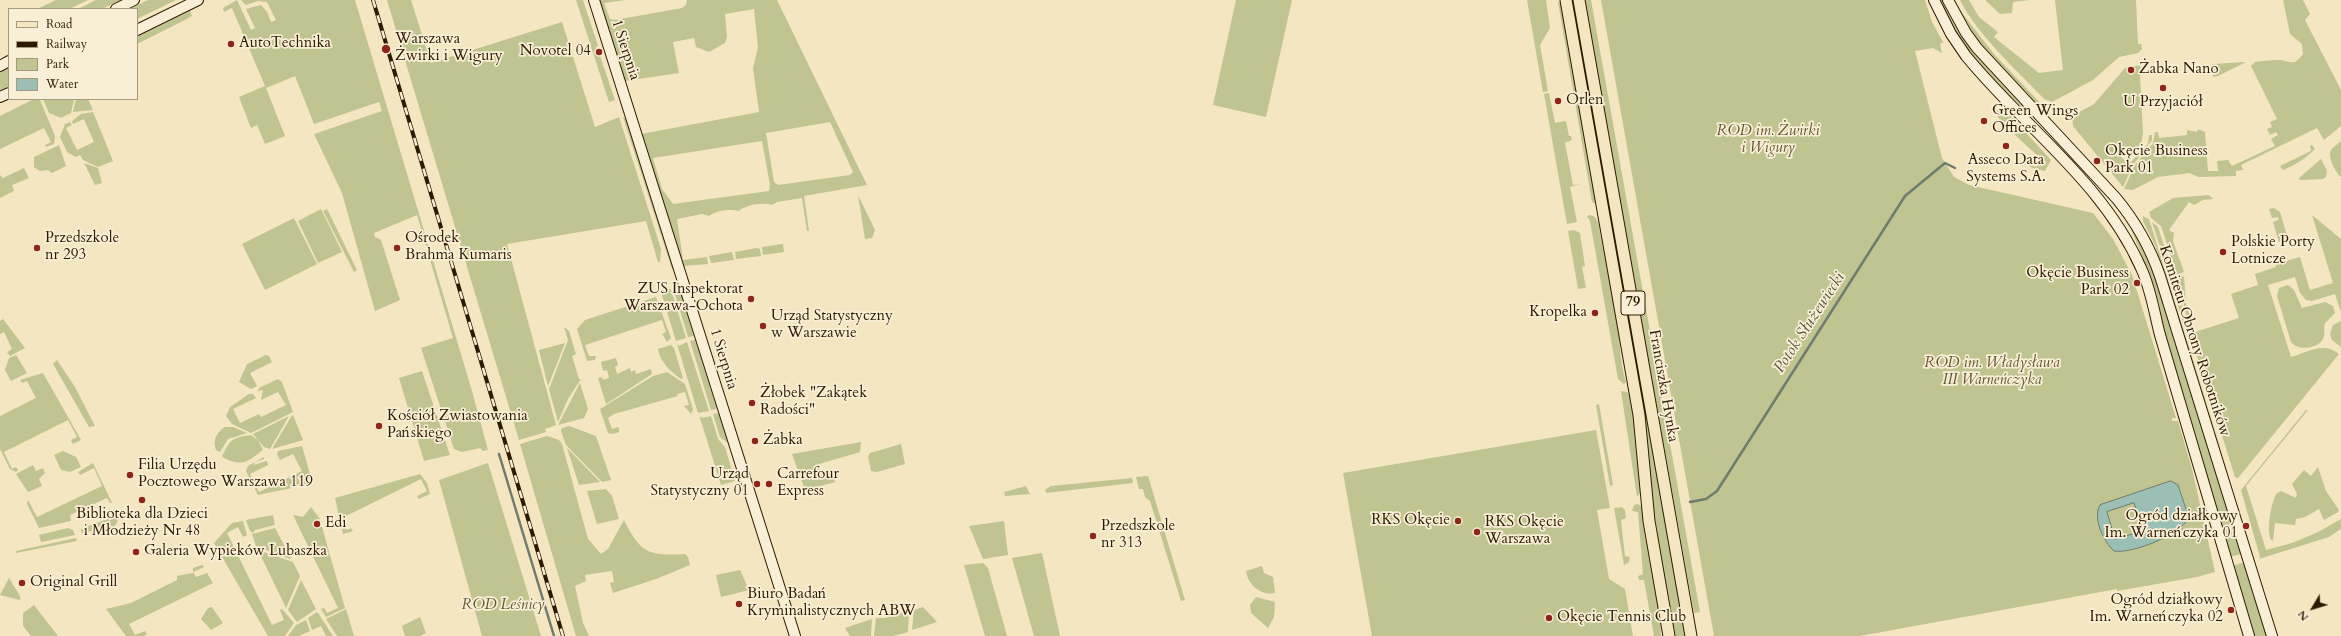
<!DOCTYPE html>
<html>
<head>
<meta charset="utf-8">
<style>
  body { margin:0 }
  #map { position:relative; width:2341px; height:636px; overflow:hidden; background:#f4e6c0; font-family:Cardo,serif }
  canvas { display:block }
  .legend { position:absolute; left:8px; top:8px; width:130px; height:92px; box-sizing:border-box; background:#f8efd6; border:1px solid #a79980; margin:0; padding:5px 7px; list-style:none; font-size:12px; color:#2d1800 }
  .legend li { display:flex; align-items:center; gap:8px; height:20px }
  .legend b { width:20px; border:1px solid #a79980 }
  .north { position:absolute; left:2293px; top:588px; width:40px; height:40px; -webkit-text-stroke:3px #f8efd6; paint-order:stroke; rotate:232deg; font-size:11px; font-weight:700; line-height:16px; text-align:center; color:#2d1800 }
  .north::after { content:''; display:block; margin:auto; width:14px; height:18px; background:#2d1800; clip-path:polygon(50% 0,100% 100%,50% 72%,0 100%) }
</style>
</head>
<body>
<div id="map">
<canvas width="2341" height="636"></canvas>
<ul class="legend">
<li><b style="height:5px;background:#f4e6c0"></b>Road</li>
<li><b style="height:5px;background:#2d1800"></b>Railway</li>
<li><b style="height:11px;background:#bfc490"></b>Park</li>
<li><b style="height:11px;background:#9cbfb5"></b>Water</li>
</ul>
<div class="north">N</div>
</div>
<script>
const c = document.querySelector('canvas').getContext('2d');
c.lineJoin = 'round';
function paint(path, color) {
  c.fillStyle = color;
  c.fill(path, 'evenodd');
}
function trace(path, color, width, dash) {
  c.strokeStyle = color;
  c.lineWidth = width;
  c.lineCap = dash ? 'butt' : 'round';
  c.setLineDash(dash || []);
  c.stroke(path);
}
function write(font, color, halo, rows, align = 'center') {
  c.font = font + ' Cardo,serif';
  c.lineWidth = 3.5;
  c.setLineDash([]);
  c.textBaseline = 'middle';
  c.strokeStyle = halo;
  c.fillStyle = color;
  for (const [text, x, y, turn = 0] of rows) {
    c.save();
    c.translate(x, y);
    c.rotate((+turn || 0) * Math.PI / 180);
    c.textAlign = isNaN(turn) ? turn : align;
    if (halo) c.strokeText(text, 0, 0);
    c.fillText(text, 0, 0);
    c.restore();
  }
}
const green = new Path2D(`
  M56,0h32l-19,9h-32z
  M96,0h25l-19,9h-24z
  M148,0h28l-39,19v-10h-7z
  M237,0l14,30 4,-2 -9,-19 15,-4 6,7 4,10 5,-2 -9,-18 -9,-1 -12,4 -5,-5h114l117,391 16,59 -5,1 -3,-3 -18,4 -8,-3 -33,-101 32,-10 -36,-123 -43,18 1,4 6,3 19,60 -25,11 -33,-118 -28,-59 68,-23 -3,-9 -65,22 -19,-48 -29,12 19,48 -20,8 -8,-19 -6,3 -12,-31 26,-11 -33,-78 -8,4 -1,-4z
  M387,0h24l20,63 131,-41 33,105 24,-10 42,132 -1,13h-2l-12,-41 -139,23 49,181 -11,4 1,3 -27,8z
  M576,0h7l15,46 -2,1 2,9h2l15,44 -6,2z
  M598,0h27l-21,3 6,16 5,1 67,-12 4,-3 1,-5h90l90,185 -63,11 5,35h-2l-5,-33 -25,4 -5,3c-8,-3 -27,0 -33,6 -9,-2 -22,-1 -30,5l-7,-2 -25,5 6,41 24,-3 1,7 -25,2 -42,-132 118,-22 -6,-44 5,-21 -4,-38 -29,5 2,23 -2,6 -16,9 -13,-5 -2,-9 -21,4 6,31 -54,8zM830,122l23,50 -3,3 -72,10 -4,-3 -8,-49zM762,141l8,44 -1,6 -96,13 -11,-15 -9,-31z
  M1236,0h56l-26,117 -53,-12z
  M1527,0h19l4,28 -10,17 8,46 -5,1z
  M1571,0h3l112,636h-12z
  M1584,0h7l109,612 -6,1z
  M1601,0h324l7,22 11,20 -3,2 2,9 -9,-5 -18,3 27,107 12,19 15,8 124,28 20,26 19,36 44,143h-4v3h6l14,48 23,103 -18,5 -80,14v-2l-257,47h-146z
  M1938,0h4l16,29 19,27 63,68 -53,-50 -26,-32z
  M1952,0l42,54 48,51 6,3h-10l-63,-69z
  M1960,0h9l10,17 19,15 -4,5 45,36 24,-3 -8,-70h81l2,44h3l1,5 -4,4 -19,4 -26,23 -41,22 -8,-3c-27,-29 -66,-63 -84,-99z
  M1985,0h45l-17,2 -1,11 -12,1z
  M2283,0h20l7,14 -5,6 36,70v36l-17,14 -7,-12 -76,37 2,5 -7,1v5l-38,1 -8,-4 -32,4 -25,13 -9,-1 11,-24 18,-22 2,-11h3l1,6 28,-3v-5l10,2 1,-3 7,3 3,39h10l-1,-10 11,-1 4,6 43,-20 -4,-7 7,-4 -2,-3 -6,3 -3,-6 5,-2 -2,-5 7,-3 -26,-53 4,-4c7,-1 15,-2 23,-2 12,0 15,8 25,-6l-1,-10 -12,-10z
  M1558,2h4l35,199 -3,2 -2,-1z
  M190,11l2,5 -5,3 -50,25v-7z
  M2246,62l-28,14 -5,1 -1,-13z
  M2140,65l3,3 1,6 -4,1 3,58 -2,11 -7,9 -7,-6 -7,9 9,8 19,-20 1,-9h3v5l-19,25 -10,22 -50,-61 -1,-10 22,-12 31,-36z
  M9,68v18l-9,5v-19z
  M1549,93l6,30 11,-2 3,15h2l1,4 -7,3 8,42 7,-1 -10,3 7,35 -10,2 -23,-130z
  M34,99l6,1 15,36 -1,8 -8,3 -1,-2 6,-3 -7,-14 -44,21v-33z
  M43,99h31l-3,14 -10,5 -12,-5z
  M76,99h12l5,11 -20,2z
  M2002,107l49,53 -6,11 -10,-2 -16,-8 17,6 5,-8 -40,-37 -7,-11z
  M93,112l20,49 -15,6 -15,-7 -3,-5 -4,2 -9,-5 -7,-15 5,-13 5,-2 2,3 -6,3 11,22 17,-8 -10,-23 -11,5 -1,-3 9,-7z
  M623,117l4,3 47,148 -2,1z
  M2341,141v36c-5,-4 -14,-20 -10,-27 2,-3 7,-6 10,-9z
  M59,145l7,21 -14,7 -4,-3 -8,1 -6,-4v-10z
  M2312,145l3,4c-10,10 -20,16 -32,21l-3,-4 31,-15 -1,-5z
  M2321,159l6,12 -1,6 -3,2 -23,1 -1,-2z
  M84,163l14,5 4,15 -7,2z
  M24,168l5,10 -17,7 2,6 -14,7v-23l3,3z
  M858,195l17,35 -3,8 -7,1z
  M2209,195l4,4 -10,1 -9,5 -5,-3 -20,28 5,3 -1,8 11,31 -7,3 -16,-49 -10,-8 -2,-6 24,-14z
  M2274,208l6,4 8,27 -9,3 -6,-20 5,-2v-3l-6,1 -3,-9z
  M321,209l21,43 -24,11 -20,-42z
  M327,209l30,61 -3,2 -31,-61z
  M1590,215l5,2 3,5c5,31 14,61 19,93 3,22 2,45 9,67l-2,2 -6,-5 -28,-158 -3,-5z
  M2312,215l29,24v73l-6,-18 -23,7 -6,-1 -6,-7 -5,-16 -27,8 23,72c18,-5 32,-16 48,-3l-101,124 -3,-1 -44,-140 -13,-59 6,-2 2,28 9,28 44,-14 -8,-24 27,-9 -3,-11 21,-7 -1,-3 25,-7 10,33 23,-7z
  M2143,216l6,3 81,260 -75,-234 -12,-24z
  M294,218l23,46 -52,26 -23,-46z
  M2152,222l6,5 16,49 -4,1z
  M2129,224l7,7 18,40 88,283 -13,3 -39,-141 -26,-85 -5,-28 -15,-42z
  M1574,230l6,3 5,33 -3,1 4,21 -8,1 -10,-58z
  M783,244l1,8 -21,3 -1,-8z
  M757,248l3,1 1,7 -25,3 -1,-7z
  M732,252l2,8 -23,3 -2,-7z
  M2176,279l12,59 -18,-57z
  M675,285h3l16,51 -6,1 -14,-46z
  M2288,285l6,5 8,18 23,-6 8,4 2,7 -10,10c-2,5 1,11 -2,16 -5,10 -26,12 -32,3l-14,-46 2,-8z
  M668,288l3,2 15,48 -10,3 -15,-49z
  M656,297l15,41 -4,4 -5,-8 4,-2 -4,-12 -77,25 4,11h7l-1,4 -8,1 -10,-32 8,-9z
  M3,319l22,29 -15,8 -3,-4 5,-3 -8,-17 -4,2v-13z
  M2341,321v26l-9,-7 -2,-6 3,-9z
  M564,327l5,4 7,23 -4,2 7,23h2l-13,20 -10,23 -9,-33 19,-49z
  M695,340l22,69 -6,1 -21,-69z
  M687,342l22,69 -11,2 -21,-69 2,2z
  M565,343l-17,43 -9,-36z
  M671,345l3,3 9,30 -2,1c-11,-8 -21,-17 -23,-30z
  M16,355l11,18 -16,8 -6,-11 4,-12z
  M266,355l3,1 3,6 -22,11 7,13 -6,3 -12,-7 8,-18z
  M616,358l2,7 -3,2 2,7 13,-6 1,4 4,-2 1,4 15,-5 1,5 -46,30 -8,-26 4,-1 1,3 6,-2 -2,-8 -4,1 -2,-9z
  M57,360l18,27 20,39 -6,1 -36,-63z
  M422,371l28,84 -26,6 -25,-83z
  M667,372l18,12 8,25 -2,5 -7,-8 5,-1 -4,-13 -8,2 1,2 -64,18 -6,4 4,11 7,-2v5l-6,2 -5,-1 -8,-24 53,-33z
  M43,373l38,67 -8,4 -2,-4 6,-3 -9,-17 -64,32 8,17 4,-2 2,3 -2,2 -6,-3 -10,-20v-33l36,-18 -9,-17 -5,2 -2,-3z
  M278,379l4,3 11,30 -42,21 -19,-9 -6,-8 4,-9 19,-13h4l3,4 -23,11 7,14 19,-9 2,3 25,-12 -8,-13 -17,8 2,-10 -5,1 1,-3z
  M580,383l8,26 -4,9 -26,7z
  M1621,391l6,1c9,7 13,84 14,100l-4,5z
  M1599,404l14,81 -3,1 -14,-81z
  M2306,410h2l-62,76 20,64 26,-7 26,-11 23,-13v10l-12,8 -70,22 1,-2 -19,-67z
  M719,413l10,31 -9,-7 -7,-23z
  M293,415l10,25 -31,9 19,-32z
  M289,416l-19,33 -6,-2 -11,-13z
  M701,416l1,2 9,-2 7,23 7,8 10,34 -14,4 -21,-67z
  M569,426l27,10 15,44 -9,2 -36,-37 -5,-14 1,-3z
  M225,427h8l14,6 -19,6 -8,13 -4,-2c-4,-10 1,-18 9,-23z
  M1596,430l14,78 -13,2 12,69 16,10 8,47h-261l-29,-163z
  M251,435l7,5 5,10c-17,13 -21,17 -41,7 8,-18 10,-19 29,-22z
  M547,436l12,4 3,4 26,95 13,15 7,-5 16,-29c17,34 25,36 61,34l3,3 2,8 -34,14 -43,14 -3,-10 4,-1 -2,-11 -27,4 1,6 -11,5 8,37 6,13h-13l-56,-192z
  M861,442l-1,10 -41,12 3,10 4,3 7,-2 2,7 -30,8 -13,-36z
  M901,444l4,20 -28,8 -6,-1 -3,-14 2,-4z
  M302,446l10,35 -1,3 -53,11 -12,-24 2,-5 16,-9v2l-9,3 -1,3 13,-4 1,4 -18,9 9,18 43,-21 -9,-17 -13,6 -3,-6 1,-3z
  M567,448l33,34 -21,3z
  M63,451l13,6 5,10 -11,5 -9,-2 -7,-15z
  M93,463l19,40h-2l-3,-5 -37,17 1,6 -32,7 -12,-24 1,-4 9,17 65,-31 -8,-18 -14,7 -2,-3z
  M488,463l53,173h-59l-43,-156z
  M33,465l3,6 7,-3 2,5 -6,6 3,7 -14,6 -12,-18z
  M2318,467l8,24 13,19 -1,2 -14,8 -5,-11 -14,8 -9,2 -1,6 -20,-2 -2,18 -2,-1c-5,-10 0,-35 5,-46l5,-3 15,7 1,-4 -5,-10 12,-14 7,6z
  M420,474l7,9 3,11 -11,5 -2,-3 10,-5 -6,-12 -79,39 5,12 4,-2 2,3 -10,3 -8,-36z
  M1148,476l37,124 -4,1 -31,-100 -5,-4 -2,-8h-4l-3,-12z
  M1132,478l1,5 -87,10 -1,-3 6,-4z
  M1026,486l4,8 -25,2 -1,-4z
  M606,489l6,7 7,23 -22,5 -10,-33z
  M1638,504l4,3 18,103 1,26h-7l-10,-56h-5l-1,-4 5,-2 -5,-62 -6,-1 2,-6z
  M311,507l9,12 -7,2 2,7 7,-1 23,81 -19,9 -5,-8 3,-1 3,5 11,-5 -45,-93 10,2z
  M1622,507l3,3 1,8 -5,2 4,36 5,1 -1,5 -5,3 -10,-57z
  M115,509l4,9 -4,8 -33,7 -1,-4 34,-13 -2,-6z
  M273,515l2,10 -20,5 -2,3 -3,-2 -4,-11z
  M243,521l4,14 -4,2 -5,-10 -11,6 45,92 12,-5 -4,-10 2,-1 12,14 -9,13h-17l-54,-93 18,-20z
  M1004,521l4,34 -25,4 -14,-33z
  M68,528l5,2 2,5 -34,7 -2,-7z
  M275,528l16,30 -1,1 -34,-13 -4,-12z
  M76,538l1,3 -61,12v-2z
  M258,550l35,12 7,14 -14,32z
  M1042,553l18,83h-26l-22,-78z
  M2245,562l22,74h-13l-22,-70z
  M983,563l5,5 19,68h-22l-21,-71z
  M202,565l2,2 -11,5 3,5 11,-4 6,10 -84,41 6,11 10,-4 2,3 -3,2h-18l-20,-27 25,-6 46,-23v-4l16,-3v-5z
  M1262,566l2,7 9,4 2,16c-14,3 -27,-8 -29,-22z
  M740,570l9,20 -28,7 -5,-22z
  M9,578l11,18v4l-20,-5z
  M301,580l15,29 -19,13 -9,-12z
  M1256,597l19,5 -1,15 -6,11 -17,-15 -1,-8z
  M34,605l24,31h-27l-8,-10v-13z
  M212,607l11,16 -12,7 -10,-11 7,-11z
  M923,607l14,15 -25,8 2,-20z
  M346,609l8,27h-17l-11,-17z
  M909,611l-1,21 -15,4h-19l2,-18h9z
  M317,612l1,1 15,23h-7l-5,-10 -9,4 -4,-12z
  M420,617l6,16 -6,3h-15l-3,-10z
  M872,619l-1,17h-21l-5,-8z
  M306,620l4,11 -11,5h-11l8,-11z`);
const water = new Path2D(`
  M2171,481l7,4 11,33c-10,17 -56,36 -75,33 -10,-9 -22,-33 -14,-46zM2134,503l9,28 -28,8 -8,-27z`);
const stream = new Path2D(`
  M499,454l55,182
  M1690,502l16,-3 11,-8 188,-295 40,-33 10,5`);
const secondary = new Path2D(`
  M594,0l201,636
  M1934,0l17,34 15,22c58,71 137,126 175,212 10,21 13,44 19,67l89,301
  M1948,0l18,33 11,15 139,150c20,24 34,49 44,78l112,360
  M116,9l18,-9
  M137,30l61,-30
  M0,66l9,-5
  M0,97l9,-4`);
const primary = new Path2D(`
  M1566,0l73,415 10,106 20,115
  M1579,0l112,636`);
const rail = new Path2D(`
  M373,0l190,636`);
const markers = [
  [231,44,4,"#8f2418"],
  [386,49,5,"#8f2418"],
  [599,52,4,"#8f2418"],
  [2131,70,4,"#8f2418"],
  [2163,88,4,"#8f2418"],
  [1558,101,4,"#8f2418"],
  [1984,121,4,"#8f2418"],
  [2006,146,4,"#8f2418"],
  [2097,161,4,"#8f2418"],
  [37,248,4,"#8f2418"],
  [397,248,4,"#8f2418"],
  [2223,252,4,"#8f2418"],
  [2137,283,4,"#8f2418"],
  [751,299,4,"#8f2418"],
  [1595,313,4,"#8f2418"],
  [763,326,4,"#8f2418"],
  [752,403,4,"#8f2418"],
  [379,426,4,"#8f2418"],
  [755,441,4,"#8f2418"],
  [130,475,4,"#8f2418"],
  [757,484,4,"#8f2418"],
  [769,484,4,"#8f2418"],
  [142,500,4,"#8f2418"],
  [1458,521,4,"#8f2418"],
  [317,524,4,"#8f2418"],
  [2246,526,4,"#8f2418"],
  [1477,532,4,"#8f2418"],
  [1093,536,4,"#8f2418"],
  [136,552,4,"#8f2418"],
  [22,583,4,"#8f2418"],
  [739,604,4,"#8f2418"],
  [2231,610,4,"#8f2418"],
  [1549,618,4,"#8f2418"]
];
const shields = [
  [1633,303,24]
];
const shieldNames = [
  ["79",1633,303]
];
const poiNames = [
  ["Warszawa",395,40],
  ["Żwirki i Wigury",395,57],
  ["AutoTechnika",239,44],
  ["Novotel 04",591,52,"right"],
  ["Żabka Nano",2139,70],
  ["Orlen",1566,101],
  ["U Przyjaciół",2163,103,"center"],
  ["Green Wings",1992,112],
  ["Offices",1992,129],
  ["Okęcie Business",2105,152],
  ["Park 01",2105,169],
  ["Asseco Data",2006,161,"center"],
  ["Systems S.A.",2006,178,"center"],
  ["Przedszkole",45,239],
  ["nr 293",45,256],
  ["Ośrodek",405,239],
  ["Brahma Kumaris",405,256],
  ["Polskie Porty",2231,243],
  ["Lotnicze",2231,260],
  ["Okęcie Business",2129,274,"right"],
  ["Park 02",2129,291,"right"],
  ["ZUS Inspektorat",743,290,"right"],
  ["Warszawa-Ochota",743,307,"right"],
  ["Kropelka",1587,313,"right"],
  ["Urząd Statystyczny",771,317],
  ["w Warszawie",771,334],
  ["Żłobek \"Zakątek",760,394],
  ["Radości\"",760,411],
  ["Kościół Zwiastowania",387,417],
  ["Pańskiego",387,434],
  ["Żabka",763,441],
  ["Filia Urzędu",138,466],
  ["Pocztowego Warszawa 119",138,483],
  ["Urząd",749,475,"right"],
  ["Statystyczny 01",749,492,"right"],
  ["Carrefour",777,475],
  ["Express",777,492],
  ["Biblioteka dla Dzieci",142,515,"center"],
  ["i Młodzieży Nr 48",142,532,"center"],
  ["Ogród działkowy",2238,517,"right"],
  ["Im. Warneńczyka 01",2238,534,"right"],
  ["RKS Okęcie",1450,521,"right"],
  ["RKS Okęcie",1485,523],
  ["Warszawa",1485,540],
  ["Edi",325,524],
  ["Przedszkole",1101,527],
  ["nr 313",1101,544],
  ["Galeria Wypieków Lubaszka",144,552],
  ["Original Grill",30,583],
  ["Biuro Badań",747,595],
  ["Kryminalistycznych ABW",747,612],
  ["Ogród działkowy",2223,601,"right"],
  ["Im. Warneńczyka 02",2223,618,"right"],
  ["Okęcie Tennis Club",1557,618]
];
const streetNames = [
  ["1 Sierpnia",625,50,72],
  ["Komitetu Obrony Robotników",2194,341,72],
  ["1 Sierpnia",723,359,73],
  ["Franciszka Hynka",1663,386,80]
];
const parkNames = [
  ["ROD im. Żwirki",1768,132],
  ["i Wigury",1768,149],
  ["ROD im. Władysława",1992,364],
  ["III Warneńczyka",1992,381],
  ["ROD Leśnicy",503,606]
];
const waterNames = [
  ["Potok Służewiecki",1810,323,-57]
];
paint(green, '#bfc490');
paint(water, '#9cbfb5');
trace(water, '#707c6d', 1);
trace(stream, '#707c6d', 2.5);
trace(secondary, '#2d1800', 12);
trace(primary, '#2d1800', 13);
trace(secondary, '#f8efd6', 10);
trace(primary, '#f4e6c0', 11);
trace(rail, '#2d1800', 4);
trace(rail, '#f8efd6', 2.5, [8]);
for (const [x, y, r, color] of markers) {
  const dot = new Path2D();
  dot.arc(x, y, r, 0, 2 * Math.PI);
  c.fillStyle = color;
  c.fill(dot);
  trace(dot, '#f8efd6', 1.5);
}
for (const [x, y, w] of shields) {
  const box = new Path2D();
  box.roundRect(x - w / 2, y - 12, w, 24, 3);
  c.fillStyle = '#f8efd6';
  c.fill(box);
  trace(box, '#2d1800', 1);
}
write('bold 14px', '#2d1800', null, shieldNames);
write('15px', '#2d1800', '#f8efd6', poiNames, 'left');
write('15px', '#2d1800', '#f8efd6', streetNames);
write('italic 15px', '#605432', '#f8efd6', parkNames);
write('italic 16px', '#54523f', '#f8efd6', waterNames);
</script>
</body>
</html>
